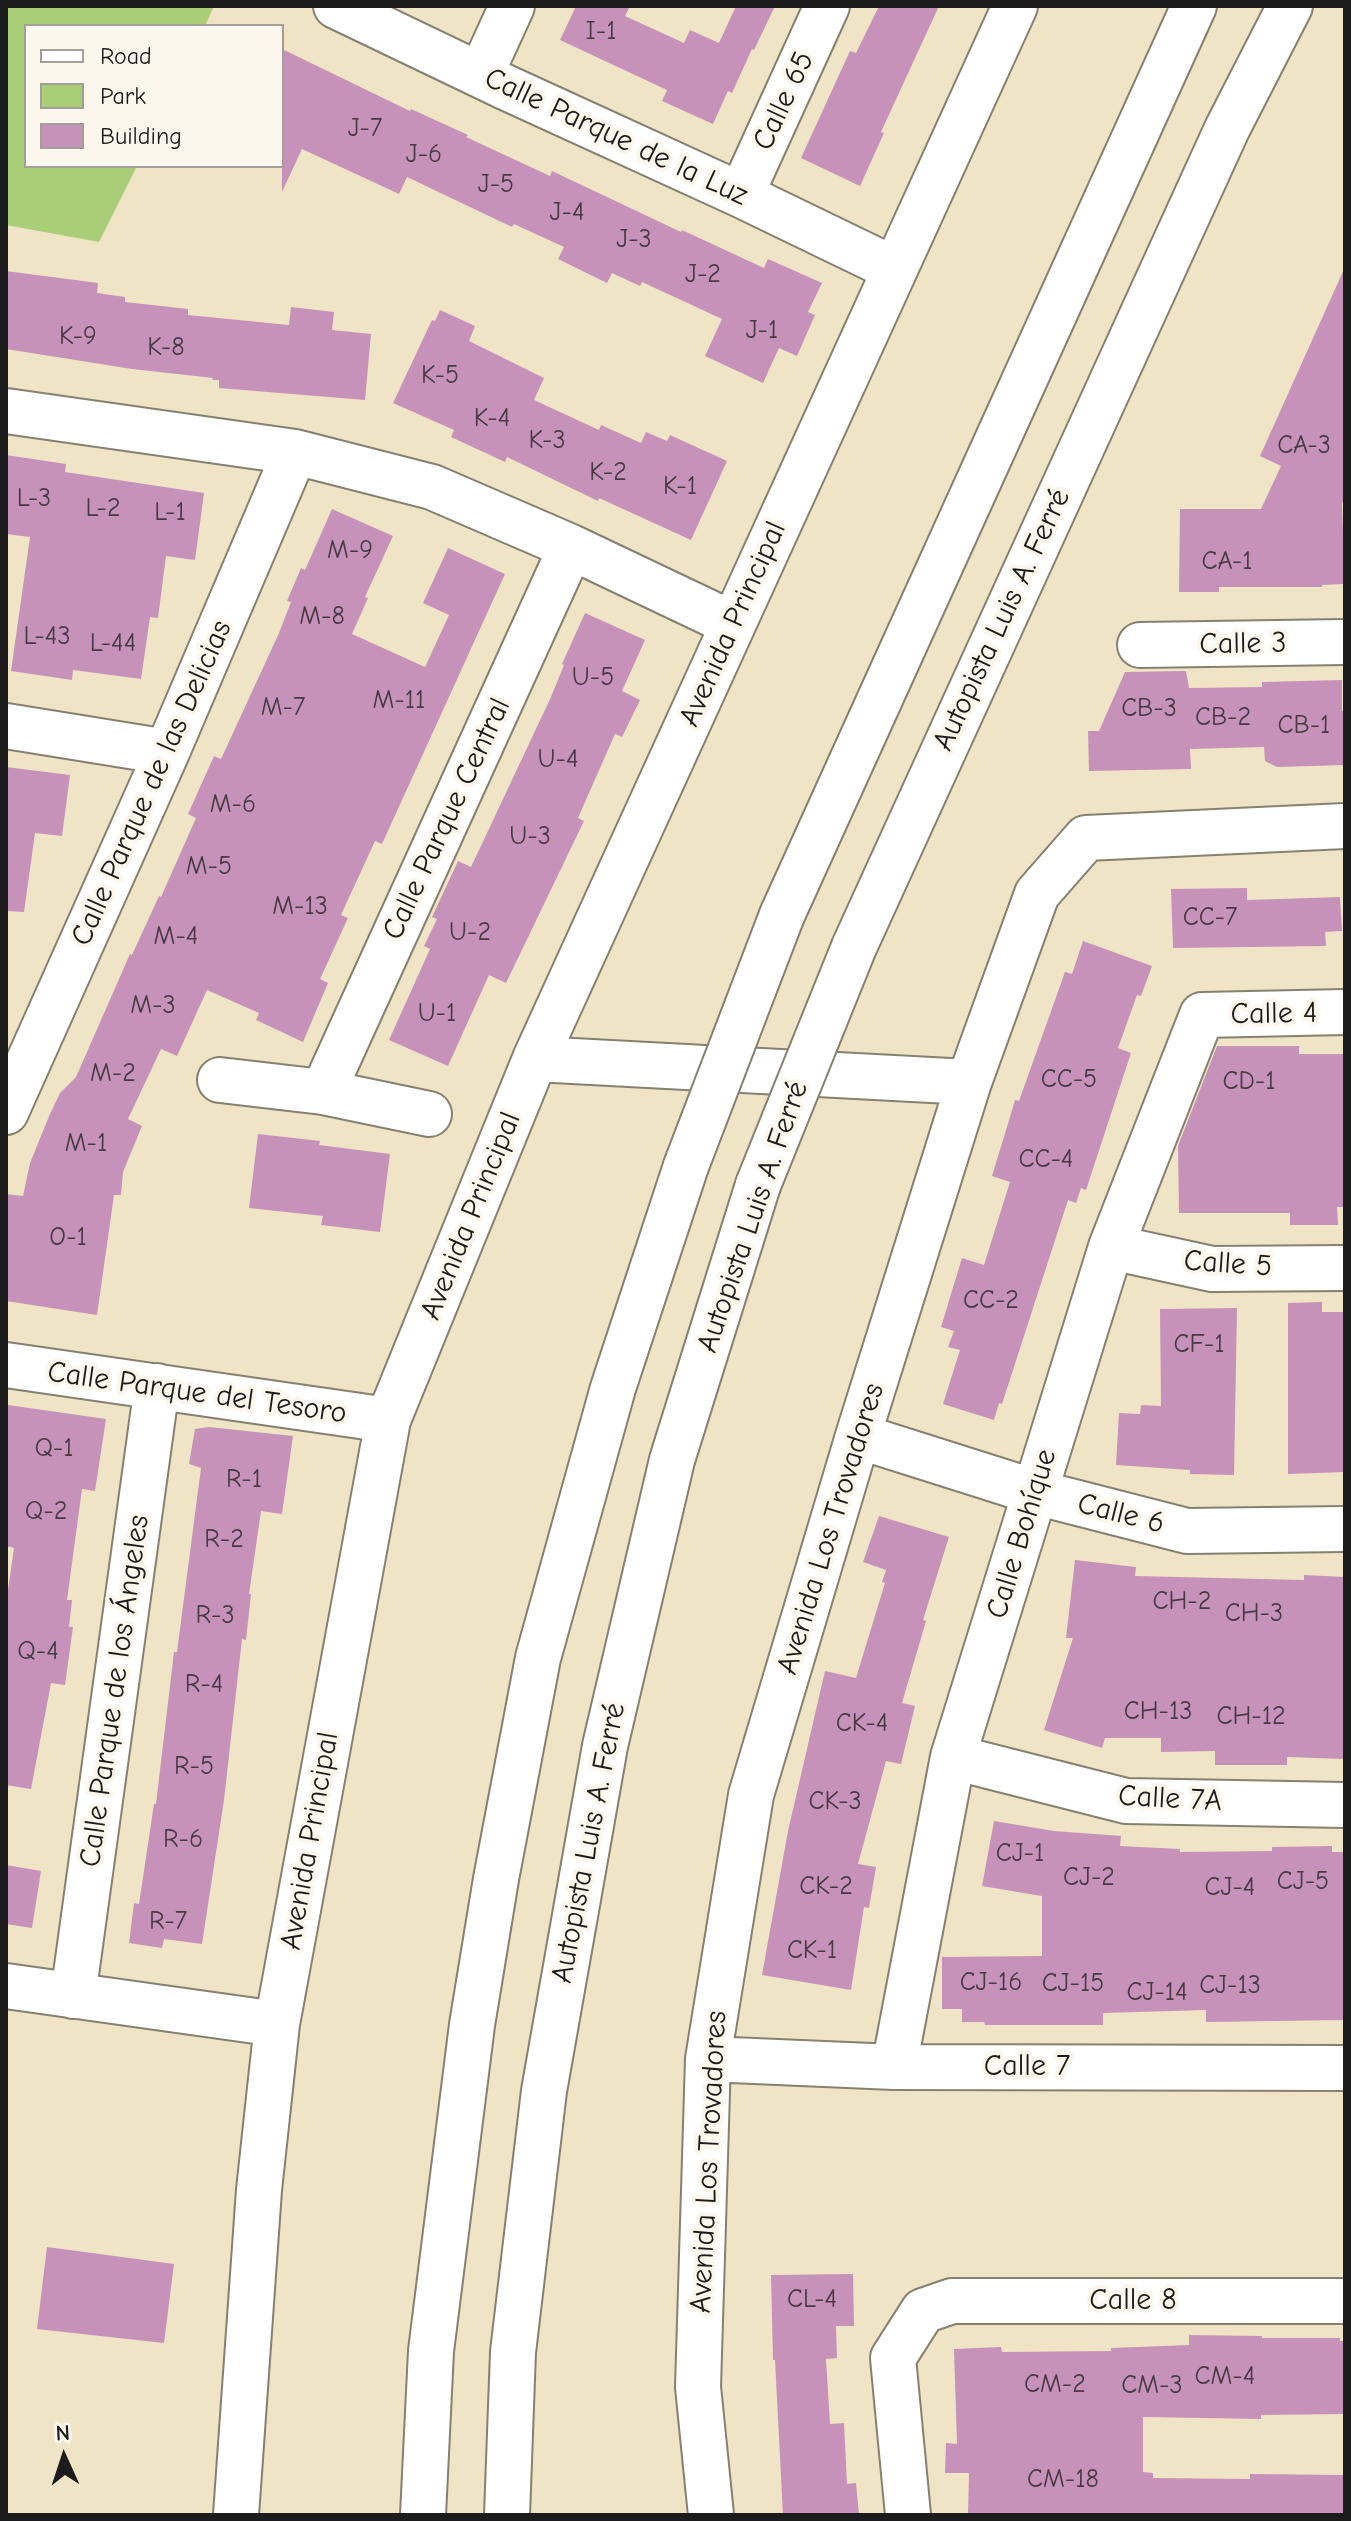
<!DOCTYPE html>
<html>
<head>
<meta charset="utf-8">
<style>
  body { margin:0 }
  #map { position:relative; width:1351px; height:2521px; overflow:hidden; background:#f0e4c6; font-family:"Comic Neue",sans-serif }
  canvas { display:block }
  .frame { position:absolute; inset:0; border:8px solid #1c1c1c; pointer-events:none }
  .legend { position:absolute; left:24px; top:24px; width:260px; height:144px; box-sizing:border-box; background:#fbf7ec; border:2px solid #a29f99; margin:0; padding:10px 14px; list-style:none; font-size:24px; color:#1c1c1c }
  .legend li { display:flex; align-items:center; gap:16px; height:40px }
  .legend b { width:40px; border:2px solid #a29f99 }
  .north { position:absolute; left:24px; top:2417px; width:80px; height:80px; -webkit-text-stroke:6px #fbf7ec; paint-order:stroke; rotate:357deg; font-size:22px; font-weight:700; line-height:32px; text-align:center; color:#1c1c1c }
  .north::after { content:''; display:block; margin:auto; width:28px; height:36px; background:#1c1c1c; clip-path:polygon(50% 0,100% 100%,50% 72%,0 100%) }
</style>
</head>
<body>
<div id="map">
<canvas width="1351" height="2521"></canvas>
<div class="frame"></div>
<ul class="legend">
<li><b style="height:10px;background:#fff"></b>Road</li>
<li><b style="height:22px;background:#aacd77"></b>Park</li>
<li><b style="height:22px;background:#c692b9"></b>Building</li>
</ul>
<div class="north">N</div>
</div>
<script>
const c = document.querySelector('canvas').getContext('2d');
c.lineJoin = 'round';
function paint(path, color) {
  c.fillStyle = color;
  c.fill(path, 'evenodd');
}
function trace(path, color, width, dash) {
  c.strokeStyle = color;
  c.lineWidth = width;
  c.lineCap = dash ? 'butt' : 'round';
  c.setLineDash(dash || []);
  c.stroke(path);
}
function write(font, color, halo, rows, align = 'center') {
  c.font = font + ' "Comic Neue",sans-serif';
  c.lineWidth = 8;
  c.setLineDash([]);
  c.textBaseline = 'middle';
  c.strokeStyle = halo;
  c.fillStyle = color;
  for (const [text, x, y, turn = 0] of rows) {
    c.save();
    c.translate(x, y);
    c.rotate((+turn || 0) * Math.PI / 180);
    c.textAlign = isNaN(turn) ? turn : align;
    if (halo) c.strokeText(text, 0, 0);
    c.fillText(text, 0, 0);
    c.restore();
  }
}
const green = new Path2D(`
  M6,6h208l-9,20h-179v140h111l-38,76 -93,-17z`);
const building = new Path2D(`
  M576,6h54l-5,10 59,27 6,-13 29,13 17,-37h39l-21,44 -2,-1 -20,44 -4,-2 -15,33 -51,-23 5,-11 -107,-50z
  M879,6h60l-58,126 3,1 -24,53 -59,-28 49,-107 6,2z
  M282,49l128,62 1,-2 57,26 -2,2 84,39 2,-5 129,61 1,-2 82,38 4,-9 54,24 -14,29 7,3 -18,41 -18,-8 -16,35 -58,-27 17,-37 -80,-37 -2,4 -28,-13 -5,10 -49,-24 6,-12 -50,-23 -2,3 -105,-50 -8,17 -97,-45 -20,43z
  M1345,267v229l-3,8 3,80 -23,1v2h-103v5h-40l1,-83h81l20,-43 -21,-10z
  M6,271l92,12 -1,10 28,4v5l63,7v6l101,10 2,-18 43,5 -2,18 39,4 -6,66 -146,-12v-8h-7l1,-2 -81,-9 -126,-20z
  M440,310l35,16 -6,15 75,37 -10,22 65,30 2,-5 40,18 5,-11 21,9 3,-6 57,26 -36,79 -92,-42 -1,3 -91,-44 -2,5 -54,-25 3,-7 -61,-27 39,-83 3,1z
  M6,455l60,9 -1,8 139,21 -9,67 -29,-4 -8,62 -8,-1 -9,62 -68,-9 -1,10 -61,-9 19,-134 -24,-3z
  M332,509l61,27 -28,61 3,1 -16,36 73,33 24,-52 -26,-12 25,-55 57,26 -123,270 -7,-3 -34,74 7,3 -28,61 8,4 -25,59 -47,-22 3,-7 -52,-23 -30,66 -16,-7 -33,70 14,7 -19,46 -2,23h-7l-17,120 -91,-14v-107l17,2 7,-33 20,-49 10,-21 16,-16 54,-123 2,1 27,-59 2,1 35,-79 -8,-4 26,-58 7,3 58,-126 12,-31 -4,-1 14,-33 4,2z
  M585,613l60,27 -23,51 18,9 -18,37 -7,-3 -37,84 6,3 -78,162 -17,-8 -41,91 -59,-26 41,-91 -6,-3 13,-27 -5,-2 26,-56 13,6 80,-170 13,-32 -2,-1z
  M1186,671l3,17 73,-1v-5l80,-2v31h3v54l-68,2 -12,-6 -1,-14 -74,2 1,20 -102,2 -1,-40h11l26,-59z
  M6,767l64,8 -8,61 -27,-3 -11,79 -18,-1z
  M1247,888v12l93,-3 2,34 -17,1 1,14 -153,2 -2,-59z
  M1083,941l69,25 -11,30 -4,-1 -19,53 13,5 -45,137 -5,-2 -5,15 -8,-3 -66,204 -3,-1 -5,17 -51,-16 17,-54 -12,-3 6,-16 -13,-4 21,-69 22,7 26,-83 -18,-6 18,-59 5,-17 4,1 46,-129 7,2z
  M1217,1046h82v8h46v153h-8l1,18h-48v-12h-111l-1,-67z
  M258,1134l62,7 -1,4 71,9 -10,78 -59,-7 2,-9 -74,-8z
  M1322,1302v10h23v160l-57,2v-171z
  M1237,1308l-3,167 -44,-1v-4l-74,-5 3,-52 21,1 1,-9 20,1 -1,-97z
  M8,1405l98,14 -11,72 -13,-2 -15,111h5l-3,27h4l-8,58 -14,-2 -20,106 -25,-4v-181l8,-56 -8,-2v-126z
  M209,1427l84,9 -11,78 -21,-3 -12,83h2l-5,46 -4,-1 -18,161 -22,144 -38,-5 -2,9 -33,-5 5,-40 5,1 15,-100h2l18,-152h3l24,-184 -12,-4 6,-35z
  M879,1516l70,21 -26,83 3,1 -24,82 13,3 -14,58 -15,-3 -28,103 18,3 -7,41 -5,-1 -13,83 -89,-15 26,-144 37,-160 31,7 29,-95 -3,-1 4,-12 -23,-8z
  M1075,1560l61,7 -1,9 169,4v-5l41,2v182l-58,-2v8h-72v-14l-54,1v-14h-56l-3,10 -58,-18 29,-92h-7z
  M994,1821l60,10 67,5 -1,10 60,3v3l92,-1v-4l60,-1v6h13v168l-139,2v-12l-103,3v12h-118l-1,-3h-22v-13h-20v-52l100,-1v-60l-60,-10z
  M6,1865l35,6 -9,57 -26,-4z
  M47,2247l127,17 -10,79 -127,-14z
  M853,2274l1,52h-18l1,32 -11,1 4,65 14,-1 3,61 9,-1 3,32h-76l-8,-155h-2l-2,-85z
  M1189,2335l73,1v2h78v3h5v73l-84,1v4l-118,-2v55l10,1v5l97,1v-5l95,1v40h-377l1,-42h-24l1,-30 11,1 -3,-95 47,-2 1,5 109,-1v-3l78,-3z`);
const minor = new Path2D(`
  M336,6l169,81 236,108 153,74
  M481,74l31,-68
  M741,195l86,-189
  M6,411l289,41 137,35 139,60 162,77
  M1140,645l205,-3
  M6,726l161,26
  M535,1059l434,23
  M220,1080l103,12 106,22
  M323,1092l248,-545
  M6,1112l161,-360 128,-300
  M1111,1247l101,22 133,-1
  M6,1365l382,55
  M858,1436l177,56 152,39 158,-2
  M953,1757l173,44 219,4
  M6,1986l271,38
  M73,1996l84,-610
  M708,2059l186,8 451,1
  M894,2067l59,-310 158,-510 91,-232 143,-3
  M236,2515l23,-325 18,-166 111,-604 147,-361 480,-1053
  M711,2515l-13,-128 10,-328 43,-264 107,-359 111,-354 68,-188 49,-56 259,-12
  M908,2515l-15,-157 30,-47 29,-10h393`);
const highway = new Path2D(`
  M782,915l412,-909
  M854,947l373,-818 63,-123
  M423,2515l8,-164 41,-326 24,-146 42,-221 75,-270 73,-222
  M507,2515l6,-163 31,-261 61,-345 67,-286 86,-275`);
const highwayBridge = new Path2D(`
  M686,1166l96,-251
  M758,1185l96,-238`);
const numberNames = [
  ["I-1",601,32],
  ["J-7",365,129],
  ["J-6",424,155],
  ["J-5",496,185],
  ["J-4",567,213],
  ["J-3",634,240],
  ["J-2",703,275],
  ["J-1",762,331],
  ["K-9",78,337],
  ["K-8",166,348],
  ["K-5",440,376],
  ["K-4",492,419],
  ["K-3",547,441],
  ["CA-3",1304,446],
  ["K-2",608,473],
  ["K-1",680,487],
  ["L-3",34,499],
  ["L-2",103,509],
  ["L-1",170,513],
  ["M-9",350,551],
  ["CA-1",1227,562],
  ["M-8",322,617],
  ["L-43",47,637],
  ["L-44",113,644],
  ["U-5",593,678],
  ["M-11",399,701],
  ["M-7",283,708],
  ["CB-3",1149,709],
  ["CB-2",1223,718],
  ["CB-1",1304,726],
  ["U-4",558,760],
  ["M-6",233,805],
  ["U-3",530,837],
  ["M-5",209,867],
  ["M-13",300,907],
  ["CC-7",1210,918],
  ["U-2",470,933],
  ["M-4",176,937],
  ["M-3",153,1006],
  ["U-1",437,1014],
  ["M-2",113,1074],
  ["CC-5",1069,1080],
  ["CD-1",1249,1082],
  ["M-1",86,1144],
  ["CC-4",1046,1160],
  ["O-1",68,1238],
  ["CC-2",991,1301],
  ["CF-1",1199,1345],
  ["Q-1",54,1449],
  ["R-1",244,1480],
  ["Q-2",46,1512],
  ["R-2",224,1540],
  ["CH-2",1182,1602],
  ["CH-3",1254,1614],
  ["R-3",215,1616],
  ["Q-4",38,1652],
  ["R-4",204,1685],
  ["CH-13",1158,1712],
  ["CH-12",1251,1717],
  ["CK-4",862,1724],
  ["R-5",194,1767],
  ["CK-3",835,1802],
  ["R-6",183,1840],
  ["CJ-1",1020,1854],
  ["CJ-2",1089,1878],
  ["CJ-5",1303,1882],
  ["CK-2",826,1887],
  ["CJ-4",1230,1888],
  ["R-7",168,1922],
  ["CK-1",812,1951],
  ["CJ-16",991,1983],
  ["CJ-15",1073,1984],
  ["CJ-13",1230,1986],
  ["CJ-14",1157,1993],
  ["CL-4",812,2300],
  ["CM-4",1225,2377],
  ["CM-2",1055,2385],
  ["CM-3",1152,2386],
  ["CM-18",1063,2480]
];
const streetNames = [
  ["Calle 65",784,101,-65],
  ["Calle Parque de la Luz",616,137,25],
  ["Autopista Luis A. Ferré",1002,620,-65],
  ["Avenida Principal",733,624,-66],
  ["Calle 3",1243,644,-1],
  ["Calle Parque de las Delicias",152,783,-66],
  ["Calle Parque Central",447,819,-65],
  ["Calle 4",1274,1014,-1],
  ["Avenida Principal",471,1216,-68],
  ["Autopista Luis A. Ferré",753,1217,-71],
  ["Calle 5",1228,1264,4],
  ["Calle Parque del Tesoro",197,1393,8],
  ["Calle 6",1121,1514,14],
  ["Avenida Los Trovadores",831,1529,-73],
  ["Calle Bohíque",1022,1534,-73],
  ["Calle Parque de los Ángeles",115,1691,-82],
  ["Calle 7A",1170,1799,3],
  ["Avenida Principal",310,1841,-80],
  ["Autopista Luis A. Ferré",589,1843,-79],
  ["Calle 7",1027,2067],
  ["Avenida Los Trovadores",709,2162,-87],
  ["Calle 8",1133,2301]
];
paint(green, '#aacd77');
paint(building, '#c692b9');
trace(minor, '#868071', 48);
trace(highway, '#868071', 48);
trace(minor, '#fff', 44);
trace(highway, '#fff', 44);
trace(highwayBridge, '#868071', 48, []);
trace(highwayBridge, '#fff', 44);
write('26px', '#463a43', null, numberNames);
write('30px', '#1c1c1c', '#fbf7ec', streetNames);
</script>
</body>
</html>
